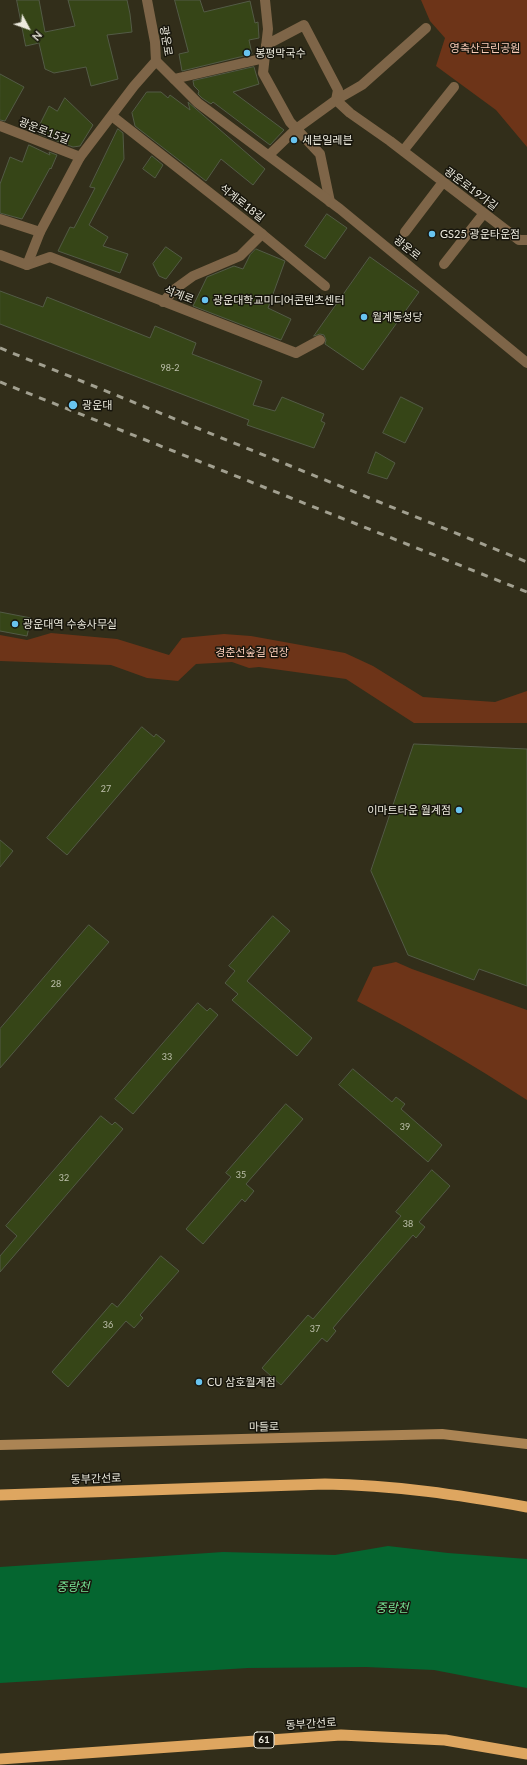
<!DOCTYPE html>
<html>
<head>
<meta charset="utf-8">
<style>
  body { margin:0 }
  #map { position:relative; width:527px; height:1765px; overflow:hidden; background:#322e1a; font-family:Lato,sans-serif }
  canvas { display:block }
  .north { position:absolute; left:8px; top:8px; width:40px; height:40px; -webkit-text-stroke:3px #18160d; paint-order:stroke; rotate:131deg; font-size:11px; font-weight:700; line-height:16px; text-align:center; color:#eceadd }
  .north::after { content:''; display:block; margin:auto; width:14px; height:18px; background:#eceadd; clip-path:polygon(50% 0,100% 100%,50% 72%,0 100%) }
</style>
</head>
<body>
<div id="map">
<canvas width="527" height="1765"></canvas>
<div class="north">N</div>
</div>
<script>
const c = document.querySelector('canvas').getContext('2d');
c.lineJoin = 'round';
function paint(path, color) {
  c.fillStyle = color;
  c.fill(path, 'evenodd');
}
function trace(path, color, width, dash) {
  c.strokeStyle = color;
  c.lineWidth = width;
  c.lineCap = dash ? 'butt' : 'round';
  c.setLineDash(dash || []);
  c.stroke(path);
}
function write(font, color, halo, rows, align = 'center') {
  c.font = font + ' Lato,"Noto Sans KR",sans-serif';
  c.lineWidth = 3;
  c.setLineDash([]);
  c.textBaseline = 'middle';
  c.strokeStyle = halo;
  c.fillStyle = color;
  for (const [text, x, y, turn = 0] of rows) {
    c.save();
    c.translate(x, y);
    c.rotate((+turn || 0) * Math.PI / 180);
    c.textAlign = isNaN(turn) ? turn : align;
    if (halo) c.strokeText(text, 0, 0);
    c.fillText(text, 0, 0);
    c.restore();
  }
}
const green = new Path2D(`
  M421,0h106v147l-31,-37 -60,-44 9,-28 -15,-17z
  M51,633l66,6 52,16 13,-17 42,-4 27,2 94,17 28,13 50,31 72,5 32,-11v32h-113l-68,-44 -87,-12 -10,1 -17,-6 -36,2 -18,17 -31,-3 -36,-13 -111,-4v-26l27,5z
  M396,962l16,7 115,41v90c-55,-36 -112,-69 -170,-99l16,-34z`);
const water = new Path2D(`
  M388,1546l60,7 79,6v129l-93,-18 -68,-3 -118,1 -248,15v-116l223,-15 112,3z`);
const building = new Path2D(`
  M17,0h22l6,32 30,-6 -7,-26h59l3,14 2,18 -25,3 11,44 -27,7 -5,-19 -32,6 -9,-4 -6,-26 -13,3z
  M175,0h25l4,12 46,-11 5,22 3,-1 1,16 -10,2 3,14 -70,17 -3,-17 9,-2z
  M254,67l5,17 -26,8 51,38 -14,15 -57,-43 -2,2 -9,-6 -4,-4 1,-3 -5,-5 -1,-5z
  M0,74l24,13 -19,34 -5,-1z
  M147,92h14l7,6 2,-3 20,15 -2,-8 77,67 -12,16 -32,-26 -15,22 -71,-55 -3,-13z
  M65,98l28,27 -13,21 -7,1 -34,-13 -2,-4 12,-24 8,5z
  M118,129l5,4 1,26 -35,66 19,12 -5,9 25,8 -8,19 -62,-22 12,-24 4,1 21,-40 -5,-1z
  M29,145l21,10 -1,-3 8,3 -6,14 -1,-1 -28,51 -22,-6v-29l10,-27 12,5z
  M152,156l11,9 -8,13 -12,-9z
  M327,214l20,14 -22,31 -20,-13z
  M166,247l16,11 -16,21 -7,-3 -6,-12z
  M256,249l29,12 -17,47 23,11 -10,21 -88,-34 14,-29 27,-11 9,3 7,-14z
  M370,257l49,35 -56,78 -38,-26 1,-4 -2,-5 -4,-1 -6,2z
  M0,291l43,16 4,-10 103,41 5,-12 41,17 -4,11 70,27 -9,24 22,6 7,-14 42,17 -3,7 4,2 -11,25 -67,-23 2,-5 -249,-96z
  M401,397l22,11 -18,35 -22,-10z
  M376,452l19,11 -8,16 -19,-6z
  M0,612l31,6 -4,18 -27,-5z
  M142,727l12,10 2,-3 9,7 -98,114 -20,-17z
  M414,744l113,5v237l-48,-17 -5,11 -66,-25 -37,-84z
  M0,840l13,11 -13,16z
  M273,916l17,15 -43,50 65,57 -15,18 -65,-56 6,-6 -13,-11 10,-12 -6,-5z
  M89,925l20,17 -109,126v-39z
  M198,1003l9,8 3,-3 8,7 -85,99 -18,-15z
  M353,1069l39,33 4,-5 9,7 -4,5 41,36 -14,17 -89,-77z
  M286,1104l17,15 -57,65 8,7 -9,11 -3,-3 -39,45 -17,-15 45,-52 -5,-4z
  M101,1116l11,9 3,-3 8,7 -123,143v-16l17,-20 -11,-10z
  M432,1170l18,16 -31,36 6,5 -9,11 -3,-3 -35,40 -45,53 3,3 -9,11 -5,-4 -41,47 -19,-17 46,-53 5,4 88,-103 -5,-4z
  M161,1256l18,15 -39,44 3,3 -9,10 -8,-7 -58,66 -16,-15 60,-69 5,4z`);
const pedestrian = new Path2D(`
  M262,234l63,52`);
const minor = new Path2D(`
  M265,0l3,29 -5,44 27,49 30,32 10,48
  M266,45l38,-20 34,65 -2,10 14,13 40,28 129,99h8
  M174,79l91,-21
  M112,116l150,118 -22,22 -47,20 -18,13 -12,13
  M0,126l80,31
  M403,151l51,-64
  M269,155l27,-26 40,-29 26,-15 64,-57
  M0,219l40,13
  M405,232l38,-50
  M444,264l40,-51
  M27,265l23,-8 246,96 24,-13`);
const tertiary = new Path2D(`
  M147,0l8,42 1,19 42,42 142,106 187,154
  M0,255l27,10 13,-33 40,-75 54,-71 22,-25`);
const secondary = new Path2D(`
  M0,1445l442,-11 85,10`);
const trunk = new Path2D(`
  M0,1495l325,-11c69,1 135,11 202,23
  M0,1759l341,-24 104,5 82,14`);
const rail = new Path2D(`
  M0,348l527,214
  M0,382l527,210`);
const markers = [
  [247,53,4,"#68c4f0"],
  [294,140,4,"#68c4f0"],
  [432,234,4,"#68c4f0"],
  [205,300,4,"#68c4f0"],
  [364,317,4,"#68c4f0"],
  [73,405,5,"#68c4f0"],
  [15,624,4,"#68c4f0"],
  [459,810,4,"#68c4f0"],
  [199,1382,4,"#68c4f0"]
];
const numberNames = [
  ["98-2",170,368],
  ["27",106,789],
  ["28",56,984],
  ["33",167,1057],
  ["39",405,1127],
  ["35",241,1175],
  ["32",64,1178],
  ["38",408,1224],
  ["36",108,1325],
  ["37",315,1329]
];
const shields = [
  [264,1740,20]
];
const shieldNames = [
  ["61",264,1740]
];
const streetNames = [
  ["광운로",166,41,81],
  ["광운로15길",44,131,21],
  ["광운로19가길",471,189,37],
  ["석계로18길",242,203,38],
  ["광운로",407,248,39],
  ["석계로",179,295,21],
  ["마들로",264,1427,-1],
  ["동부간선로",96,1479,-2],
  ["동부간선로",311,1724,-4]
];
const parkNames = [
  ["영축산근린공원",485,48],
  ["경춘선숲길 연장",252,652]
];
const poiNames = [
  ["봉평막국수",255,53],
  ["세븐일레븐",302,140],
  ["GS25 광운타운점",440,234],
  ["광운대학교미디어콘텐츠센터",213,300],
  ["월계동성당",372,317],
  ["광운대",82,405],
  ["광운대역 수송사무실",23,624],
  ["이마트타운 월계점",451,810,"right"],
  ["CU 삼호월계점",207,1382]
];
const waterNames = [
  ["중랑천",73,1587],
  ["중랑천",392,1608]
];
paint(green, '#6d3418');
paint(water, '#056630');
paint(building, '#364517');
trace(building, '#535b46', 1);
trace(pedestrian, '#7e6548', 10);
trace(minor, '#7e6548', 10);
trace(tertiary, '#7e6548', 10);
trace(secondary, '#ab8454', 10);
trace(trunk, '#dea660', 11);
trace(rail, '#a2a090', 3, [7, 7]);
for (const [x, y, r, color] of markers) {
  const dot = new Path2D();
  dot.arc(x, y, r, 0, 2 * Math.PI);
  c.fillStyle = color;
  c.fill(dot);
  trace(dot, '#18160d', 1.5);
}
write('9px', '#bec1ac', null, numberNames);
for (const [x, y, w] of shields) {
  const box = new Path2D();
  box.roundRect(x - w / 2, y - 8, w, 16, 3);
  c.fillStyle = '#18160d';
  c.fill(box);
  trace(box, '#eceadd', 1);
}
write('bold 10px', '#eceadd', null, shieldNames);
write('11px', '#eceadd', '#18160d', streetNames);
write('11px', '#fbcdb9', '#18160d', parkNames);
write('11px', '#eceadd', '#18160d', poiNames, 'left');
write('italic 12px', '#76e294', '#18160d', waterNames);
</script>
</body>
</html>
